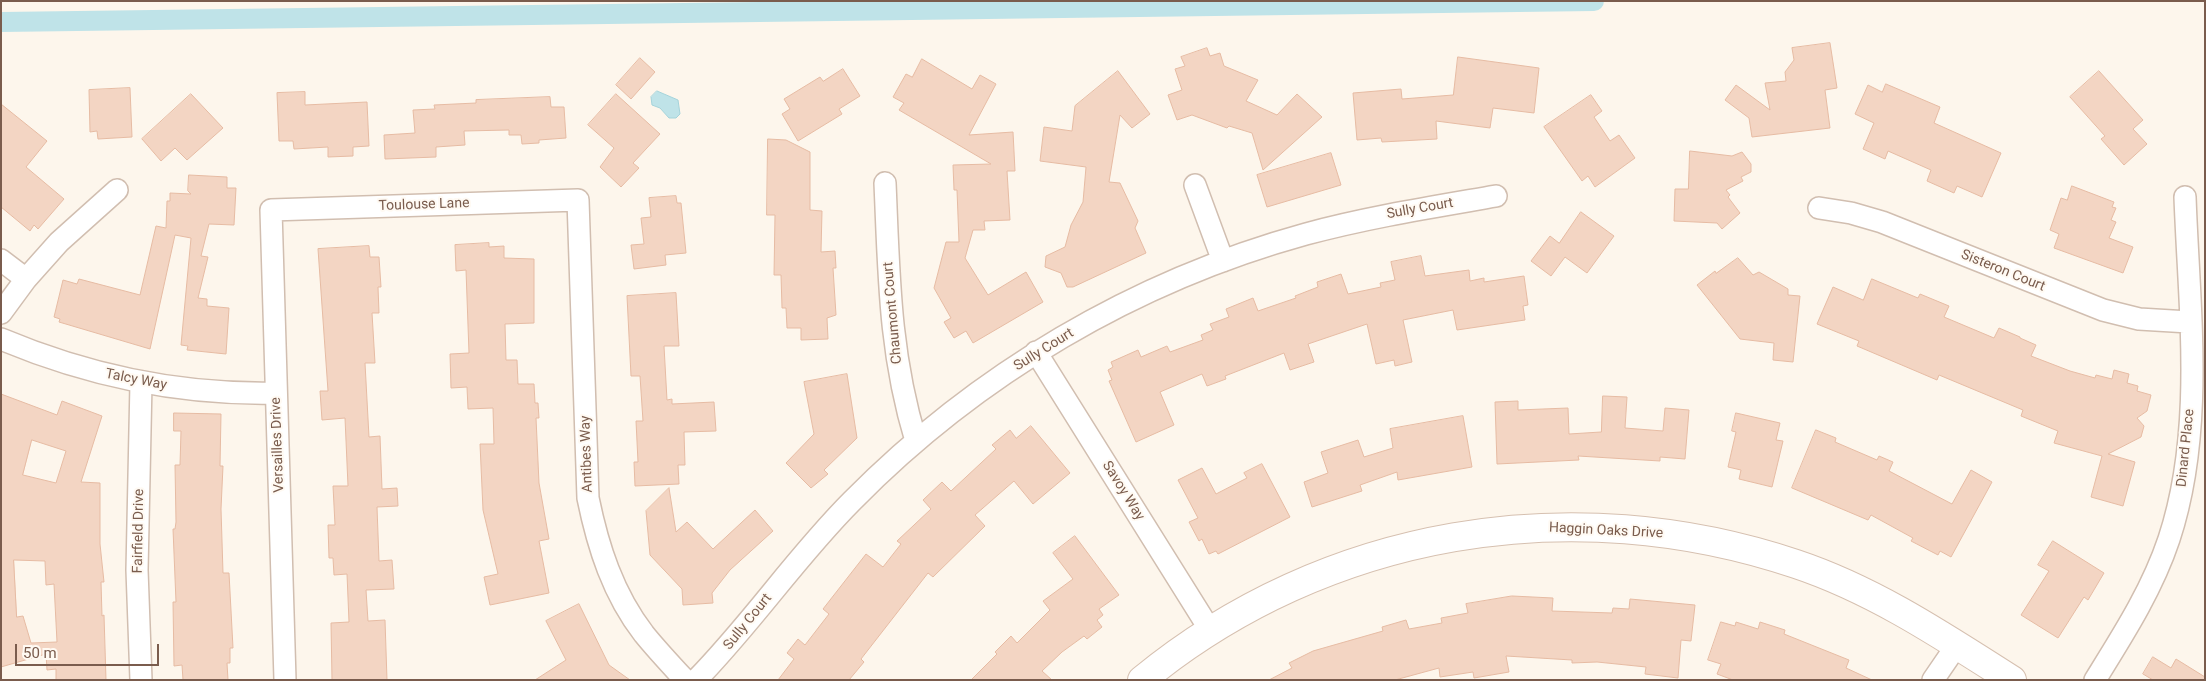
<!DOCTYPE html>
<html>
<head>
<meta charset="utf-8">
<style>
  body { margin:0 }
  #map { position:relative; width:2206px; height:681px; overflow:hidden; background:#fdf6ec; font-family:Roboto,sans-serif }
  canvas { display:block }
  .frame { position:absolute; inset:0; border:2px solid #7a5c4d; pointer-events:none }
  .scale { position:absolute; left:15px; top:644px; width:144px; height:22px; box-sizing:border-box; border:2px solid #7a5c4d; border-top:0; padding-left:6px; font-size:15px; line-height:18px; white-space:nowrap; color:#7a5c4d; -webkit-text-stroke:4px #fffaf3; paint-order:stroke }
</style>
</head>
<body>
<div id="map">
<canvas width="2206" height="681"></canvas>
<div class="frame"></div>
<div class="scale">50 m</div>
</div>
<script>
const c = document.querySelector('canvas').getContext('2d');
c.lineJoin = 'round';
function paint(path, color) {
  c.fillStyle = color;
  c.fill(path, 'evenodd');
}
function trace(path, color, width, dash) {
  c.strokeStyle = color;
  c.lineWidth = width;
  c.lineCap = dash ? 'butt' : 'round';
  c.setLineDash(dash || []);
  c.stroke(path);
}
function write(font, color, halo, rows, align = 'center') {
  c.font = font + ' Roboto,sans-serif';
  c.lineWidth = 4;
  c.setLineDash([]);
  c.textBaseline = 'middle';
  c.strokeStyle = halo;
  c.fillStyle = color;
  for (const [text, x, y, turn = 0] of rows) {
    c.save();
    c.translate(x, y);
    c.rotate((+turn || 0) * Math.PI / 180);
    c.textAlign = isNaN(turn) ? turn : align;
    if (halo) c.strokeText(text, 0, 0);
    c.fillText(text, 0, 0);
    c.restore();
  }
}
const water = new Path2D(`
  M657,91l21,9 2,14 -4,4h-7l-9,-10 -8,-3 -1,-8z`);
const canal = new Path2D(`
  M1,22l1593,-21`);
const building = new Path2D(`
  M1830,43l7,45 -12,2 5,38 -78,9 -3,-19 -24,-18 11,-15 34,25 -5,-27 21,-2 -1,-9 9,-12 -2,-12z
  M1207,48l3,8 10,-3 4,13 34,14 -12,21 31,14 20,-21 25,23 -59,53 -11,-37 -23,-7 -2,2 -35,-13 -15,5 -9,-25 14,-5 -7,-21 10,-3 -4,-9z
  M1458,57l81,11 -5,45 -41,-5 -3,20 -54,-7 1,18 -55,3 -1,-4 -24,2 -4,-47 48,-4 1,10 51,-4z
  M640,58l15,14 -24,27 -15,-14z
  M922,59l50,30 8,-14 16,9 -27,51 44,-3 2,39h-8l3,49 -26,1 1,9h-12l-8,28 23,37 38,-23 17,30 -70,41 -7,-12 -12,7 -10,-16 7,-4 -17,-30 12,-46h13l-2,-52h-3l-1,-25 38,-1 -92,-54 5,-7 -11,-6 13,-23 6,3z
  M843,69l17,27 -21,13 3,5 -44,27 -16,-27 8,-5 -6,-10 36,-22 3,4z
  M1118,71l32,43 -18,14 -12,-13 -11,67 11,1 18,38 -3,7 11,25 -73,34h-6l-6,-14 -16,-6 1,-11 19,-9 6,-22 12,-23 3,-35 -46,-6 4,-34 28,4 3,-25z
  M2099,71l44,49 -10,9 14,15 -23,21 -23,-26 4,-3 -35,-39z
  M1886,84l54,23 -6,16 67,30 -19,44 -25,-11 -3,7 -27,-12 4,-11 -43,-19 -3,8 -22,-10 11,-26 -19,-9 13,-29 14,7z
  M130,88l2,49 -34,2 -1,-8 -7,1 -1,-42z
  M305,92v13l62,-3 2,44 -16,1v9l-25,1v-10l-34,2 -1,-8h-14l-2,-48z
  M191,94l32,34 -36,32 -12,-12 -14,13 -19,-22z
  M616,94l44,40 -27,29 6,5 -18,19 -21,-20 14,-19 -26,-23z
  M1591,95l11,16 -8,6 16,24 9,-6 16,23 -40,29 -7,-11 -6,5 -38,-54z
  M550,97l1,10h13l2,31 -27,2v3l-17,1 -1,-9h-12v-5l-45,1 1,14 -29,2v10l-51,2 -1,-24 31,-2 -2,-23 22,-1 -1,-4 42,-2v-3z
  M1,104l46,37 -21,26 38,32 -26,30 -4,-4 -4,6 -29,-24z
  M768,139l18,1 24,12v58l12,1 -1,41 14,-1 1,17h-3l3,47 -9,3 1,21 -27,1v-12h-14l-1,-20h-4l-1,-33h-7l1,-60h-8z
  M1690,151l42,5 10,-4 9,12v8l-10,5 2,4 -17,9 4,5 -2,2 12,16 -18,16 -5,-6 -43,-2 1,-32h13z
  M1331,153l10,32 -74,22 -10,-32z
  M189,175l38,2v11h9l-2,37 -25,-1 -8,32 7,1 -10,41 9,1v7l22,2 -3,46 -39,-4 1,-4 -7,-1 10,-107 -16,-3 -25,114 -91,-27 1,-3 -6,-2 9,-37 14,4 2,-5 61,16 16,-69 10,2 1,-27h3v-8l21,1 -3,-3z
  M2072,186l42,16 -2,5 4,1 -5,12 5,2 -7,16 24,9 -10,26 -69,-25 5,-14 -9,-4 11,-32 6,2z
  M676,196l1,7h4l5,50 -21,2 1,10 -32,4 -3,-24 13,-1 -3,-26 10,-1 -2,-19z
  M1581,212l33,24 -27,37 -22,-16 -14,19 -20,-15 19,-25 9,7z
  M489,243v4l15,-1v12l30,1v64l-29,1 1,36h11l1,24h16l1,19h3l1,15h-3l3,65 10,56 -10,2 10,52 -59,12 -6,-28 14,-3 -15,-64 -3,-66h14l-1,-36 -25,1 -1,-22 -16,1 -1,-34 19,-1 -3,-83 -10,1 -1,-26z
  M369,246l1,11h9l2,30h-3l1,26h-7l3,50h-10l4,74 11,-1 2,53 15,-1 1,18 -21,1 2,54 13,-1 2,29 -28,1 2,31 17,-1 2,60h-55l-1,-57 18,-1 -2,-48 -13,1 -1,-17h-4l-1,-33h7l-2,-39h15l-3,-68 -23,2 -2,-29h8l-10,-142z
  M1421,256l4,20 44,-6 1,11 14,-3v4l40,-6 4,29 -5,1 2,14 -68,10 -4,-20 -50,10 9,42 -17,4 -1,-6 -18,4 -9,-40 -59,20 6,18 -24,8 -6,-17 -59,23 1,3 -19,7 -5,-12 -42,18 14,33 -38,17 -27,-61 3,-1 -4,-10 5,-3 -2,-5 27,-12 3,7 26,-11 3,6 33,-12 -2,-5 12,-5 -3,-6 19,-7 -3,-8 27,-11 5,13 38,-13 -1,-2 23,-9 -1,-5 24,-8 7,20 33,-7 -1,-4 15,-3 -4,-18z
  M1738,258l15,17 6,-3 29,17v6l12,1 -7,66 -20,-2 1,-17 -34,-4 -43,-54 18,-14 1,2z
  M1872,279l46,19 2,-4 29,12 -5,11 50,21 5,-10 21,9v1l16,7 -5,11 39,15 25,7 1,-3 16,4 2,-9 15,4 -2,9 11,3 -1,5 14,4 -4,16 -10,7 7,8 -3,11 -33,17 27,8 -12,44 -32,-9 11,-41 -48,-13 4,-12 -37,-15 2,-6 -84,-35 -2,5 -80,-34 2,-5 -42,-17 16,-37 30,13z
  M676,293l3,53h-15l3,54 5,-1v5l42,-2 2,29 -32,1 1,33h-7l1,19 -44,2 -1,-24h4l-2,-41h7l-3,-45h-9l-4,-80z
  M847,374l10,64 -33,32 4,4 -17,14 -25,-25 28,-29 -10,-52z
  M1,394l56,21 5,-14 40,15 -21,66 19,1v61l4,38h-3l1,34 2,-1 2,65h-50v-11l-9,1 -1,-16 -45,13zM32,440l34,11 -10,32 -33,-8zM14,560l31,1 1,24 8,-1 3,58 -26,1 -8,-27 -6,1z
  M1603,396l24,1 -2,31 38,3 2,-23 24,2 -4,49 -25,-2v4l-82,-5 1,4 -82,4 -2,-62 23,-1v9l50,-2 1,26 32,-2z
  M174,413l47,1 -1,52h3l-2,43 2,64h6l4,75h-3v15h-3l1,17h-45l-1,-15 -8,1 -1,-64h3l-3,-73h2l1,-7 -1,-57h5l1,-34h-7z
  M1736,413l44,10 -4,17 7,1 -11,46 -33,-8 2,-9 -13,-3 8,-35 -4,-1z
  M1463,416l9,51 -74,13 -1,-8 -37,13 2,6 -50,16 -8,-25 24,-9 -7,-21 37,-12 6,17 29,-9 -3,-19z
  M1031,426l39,47 -37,31 -19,-23 -39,34 10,11 -52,51 -5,-4 -67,86 3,3 -15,18h-71l16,-21 -7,-6 11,-14 7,6 24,-31 -6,-5 43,-55 17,13 18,-23 -4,-3 34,-32 -8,-9 19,-18 9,9 45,-42 -4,-4 18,-15 6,8z
  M1816,430l20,8 -1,4 42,18 2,-4 14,6 -4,9 63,33 19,-34 21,12 -41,75 -11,-6 -2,4 -27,-14 2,-3 -42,-23 -3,5 -76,-32z
  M1262,464l28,53 -72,37 -2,-3 -7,3 -7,-15 -3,2 -10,-19 9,-4 -20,-38 24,-12 14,26 31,-16 -3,-5z
  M669,488l7,44 11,-10 26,27 42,-39 18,21 -43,39 -18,23 1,10 -30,2 -1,-16 -32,-34 -4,-44z
  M1075,536l44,59 -20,14 4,6 -6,5 5,7 -15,12 -3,-3 -22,16 -20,19 10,9h-81l26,-26 -2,-2 16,-16 6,7 33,-33 -7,-9 30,-22 -20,-26z
  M2053,541l51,32 -16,27 -4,-3 -26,41 -37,-23 28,-44 -11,-6z
  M1512,596l41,2 -1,13 60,2 1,-5 16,1 1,-10 65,6 -4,36 -10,-1 -3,38 -33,-4 1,-7 -49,-5 -25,1v-3l-66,-4 3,16 -35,6 -1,-6 -33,5 -1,-9 -44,12h-126l23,-12 -3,-5 24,-12 70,-20 -1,-4 24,-7 3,9 33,-6 -1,-5 27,-5 -2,-9z
  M579,604l30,61 21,15h-95l31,-20 -20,-39z
  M1721,622l14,4 1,-4 22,7 2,-7 25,8 -1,4 65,26 -3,8 26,12h-139l-16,-6 4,-10 -13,-4z
  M2153,657l18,11 5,-9 29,18v3h-52l-10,-6z`);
const street = new Path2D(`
  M885,183c4,91 4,169 31,258
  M1195,185l28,76
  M1819,208l32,5 31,9 221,88 36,9 50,3
  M1,260l25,19
  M1,313l25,-34 33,-37 58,-52
  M1,339c88,37 179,56 275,54
  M1036,352l174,278
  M141,680l-4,-110 4,-187
  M285,680l-14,-470 307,-10 10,298c10,49 25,96 56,136 13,16 27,31 41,46
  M696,680c56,-57 100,-123 156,-179 125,-127 283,-220 454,-267 63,-17 127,-27 190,-38
  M1933,680l24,-35
  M2095,680c28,-45 57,-90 74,-141 36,-109 20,-230 16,-342`);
const secondary = new Path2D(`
  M1142,680c184,-151 430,-191 654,-116 78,26 147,72 216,116`);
const streetNames = [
  ["Toulouse Lane",424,205,-2],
  ["Sully Court",1420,209,-10],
  ["Sisteron Court",2003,271,22],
  ["Chaumont Court",893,313,-95],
  ["Sully Court",1044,350,-32],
  ["Talcy Way",136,380,11],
  ["Versailles Drive",278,445,-92],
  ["Dinard Place",2186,448,-84],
  ["Antibes Way",587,454,-92],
  ["Savoy Way",1123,491,58],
  ["Fairfield Drive",139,531,-89],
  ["Haggin Oaks Drive",1606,531,3],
  ["Sully Court",748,622,-51]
];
paint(water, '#bfe3e8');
trace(water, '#a5d3da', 1);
trace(canal, '#bfe3e8', 20);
paint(building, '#f3d5c3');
trace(building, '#e6bba3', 1);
trace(street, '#d1beb0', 24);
trace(secondary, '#d6c0b0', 30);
trace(street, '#fff', 21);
trace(secondary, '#fff', 28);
write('14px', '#7a5c4d', '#fffaf3', streetNames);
</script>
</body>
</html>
